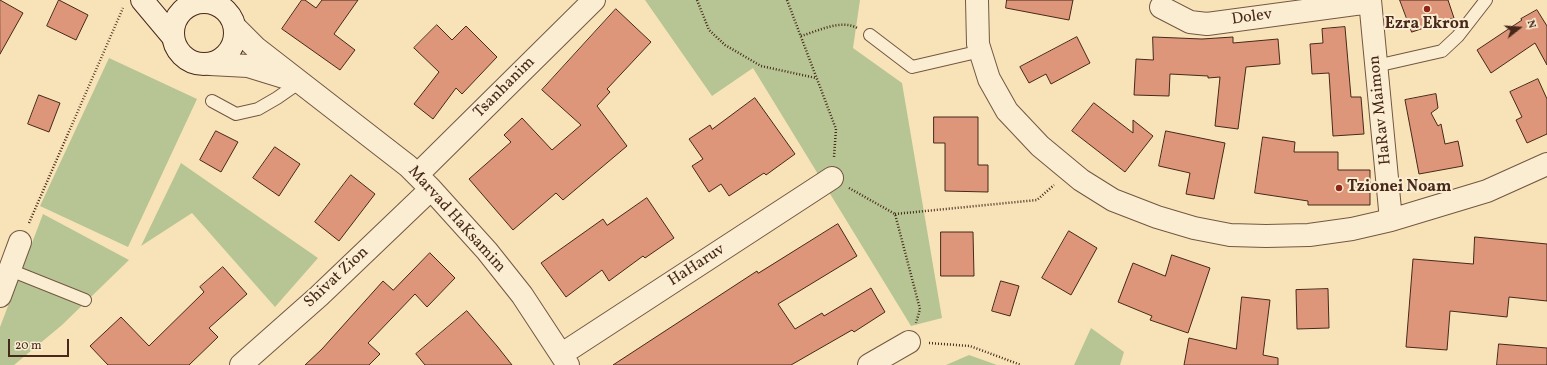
<!DOCTYPE html>
<html>
<head>
<meta charset="utf-8">
<style>
  body { margin:0 }
  #map { position:relative; width:1547px; height:365px; overflow:hidden; background:#f8e3b9; font-family:Vollkorn,serif }
  canvas { display:block }
  .north { position:absolute; left:1499px; top:8px; width:40px; height:40px; -webkit-text-stroke:3px #faedd2; paint-order:stroke; rotate:73deg; font-size:11px; font-weight:700; line-height:16px; text-align:center; color:#47281a }
  .north::after { content:''; display:block; margin:auto; width:14px; height:18px; background:#47281a; clip-path:polygon(50% 0,100% 100%,50% 72%,0 100%) }
  .scale { position:absolute; left:8px; top:339px; width:61px; height:18px; box-sizing:border-box; border:2px solid #47281a; border-top:0; padding-left:5px; font-size:12px; line-height:14px; white-space:nowrap; color:#47281a; -webkit-text-stroke:3px #faedd2; paint-order:stroke }
</style>
</head>
<body>
<div id="map">
<canvas width="1547" height="365"></canvas>
<div class="north">N</div>
<div class="scale">20 m</div>
</div>
<script>
const c = document.querySelector('canvas').getContext('2d');
c.lineJoin = 'round';
function paint(path, color) {
  c.fillStyle = color;
  c.fill(path, 'evenodd');
}
function trace(path, color, width, dash) {
  c.strokeStyle = color;
  c.lineWidth = width;
  c.lineCap = dash ? 'butt' : 'round';
  c.setLineDash(dash || []);
  c.stroke(path);
}
function write(font, color, halo, rows, align = 'center') {
  c.font = font + ' Vollkorn,serif';
  c.lineWidth = 4;
  c.setLineDash([]);
  c.textBaseline = 'middle';
  c.strokeStyle = halo;
  c.fillStyle = color;
  for (const [text, x, y, turn = 0] of rows) {
    c.save();
    c.translate(x, y);
    c.rotate((+turn || 0) * Math.PI / 180);
    c.textAlign = isNaN(turn) ? turn : align;
    if (halo) c.strokeText(text, 0, 0);
    c.fillText(text, 0, 0);
    c.restore();
  }
}
const green = new Path2D(`
  M645,0h215l-7,48 49,35 40,235 -31,8 -158,-258 -41,28z
  M109,58l88,41 -69,148 -88,-41z
  M181,163l137,95 -43,49 -83,-94 -51,33z
  M43,214l86,46 -67,65 -48,40h-14v-38z
  M1091,328l33,24 -4,13h-46z
  M969,355l28,10h-51z`);
const building = new Path2D(`
  M0,0l23,13 -23,41z
  M59,0l29,15 -12,25 -29,-14z
  M302,0h3l11,8 6,-8h36l-24,34 21,16 -15,20 -58,-41z
  M1007,0h66l-4,20 -63,-12z
  M1400,0h48l6,18 -42,14z
  M616,9l35,33 -44,47 3,3 -13,14 30,40 -64,54 -7,-7 -43,37 -44,-51 42,-37 -7,-7 18,-17 30,32 29,-25 -39,-35z
  M1537,10l10,16v39l-12,-22 -44,30 -14,-23 45,-30 -1,-1z
  M437,25l15,15 14,-14 31,31 -35,37 -6,-6 -23,31 -19,-15 25,-32 -25,-24z
  M1345,27l6,70h10l3,37 -31,2 -4,-63 -17,1 -2,-30 13,-1 -1,-14z
  M1077,37l13,26 -39,21 -5,-10 -17,9 -9,-16z
  M1153,37l49,2 31,-2v6l45,-4 2,25 -34,3 -8,62 -23,-3 5,-49 -12,1v-2l-38,-2 -1,22 -35,-1 2,-36 17,1z
  M1538,79l9,20v35l-20,9 -11,-23 6,-3 -12,-25z
  M1436,94l2,14 -7,5 7,13 3,-2 4,20 13,-3 5,25 -44,8 -14,-74z
  M39,95l21,8 -11,29 -21,-8z
  M755,98l40,56 -29,21 -2,-2 -35,23 -8,-12 -12,8 -17,-26 11,-7 -14,-20 21,-14 2,4z
  M1094,103l39,30v-13l20,16 -28,36 -53,-41z
  M934,117h44v48h10v27l-43,-1v-48h-11z
  M216,131l22,11 -17,30 -21,-12z
  M1166,131l59,12 -11,56 -28,-5 4,-21 -31,-7z
  M1263,137l32,5 -1,10h44v18h32v35h-62v-4l-53,-8z
  M275,147l25,17 -21,32 -26,-18z
  M351,175l24,19 -36,47 -24,-19z
  M647,198l27,40 -29,20 -2,-2 -34,25 -7,-11 -36,27 -25,-34 62,-44 4,6z
  M838,224l19,32 -79,48 17,25 27,-16 2,3 47,-28 14,24 -31,20 -2,-2 -61,35h-178l144,-94 1,2z
  M1069,231l28,17 -26,47 -29,-17z
  M941,232h32l1,44h-33z
  M1475,237l72,7v57l-38,-4 -2,20 -57,-6 -3,39 -41,-3 7,-88 60,5z
  M430,253l25,25 -28,29 -12,-13 -47,49 12,11 -11,11h-64l17,-16 61,-68 10,9z
  M1172,255l38,13 -22,65 -38,-13 2,-4 -34,-14 15,-39 32,13z
  M223,267l24,27 -38,34 9,9 -29,28h-81l-18,-19 31,-29 28,29 55,-54 -4,-5z
  M1001,281l18,5 -9,30 -18,-5z
  M1328,289l1,39 -32,1 -1,-39z
  M1242,297l28,3 -7,55 15,3v7h-94l5,-27 47,11z
  M467,311l30,35 15,19h-87l-9,-11z
  M1499,344l48,4v17h-50z`);
const path = new Path2D(`
  M697,0l12,30 16,15 36,21 55,12
  M787,0l49,129 -2,28
  M801,36c17,-5 40,-17 56,-8
  M849,188l46,26 25,95 -4,14
  M895,214l142,-14 17,-15
  M29,223l94,-215
  M929,343l41,3 51,19`);
const lane = new Path2D(`
  M870,35l42,32 69,-16
  M1376,66l66,-15 16,-15 28,-36
  M212,101l24,13 22,-5 19,-11 23,-16
  M10,270l75,30`);
const street = new Path2D(`
  M977,0l1,44 11,35 18,32 33,35 41,34 32,20 44,17 37,11 36,7 36,1 43,-1 43,-6 39,-9 96,-29 60,-27
  M1370,0l21,220
  M1161,7l29,15 17,2 163,-22
  M235,27l21,21 152,118 23,23 56,62 35,44 46,70
  M210,64l38,2 39,12
  M417,175l177,-175
  M0,296l20,-54
  M562,354l270,-176
  M241,365l78,-69 112,-107
  M869,365l40,-23`);
const secondary = new Path2D(`
  M142,0l31,37
  M173 33a31 31 0 1 1 62 0a31 31 0 1 1-62 0Z`);
const markers = [
  [1427,9,4,"#8f2418"],
  [1339,188,4,"#8f2418"]
];
const streetNames = [
  ["Dolev",1252,18,-8],
  ["Tsanhanim",505,88,-45],
  ["HaRav Maimon",1381,110,-96],
  ["Marvad HaKsamim",456,220,48],
  ["HaHaruv",697,266,-33],
  ["Shivat Zion",337,278,-43]
];
const poiNames = [
  ["Ezra Ekron",1427,25],
  ["Tzionei Noam",1347,188,"left"]
];
paint(green, '#b7c594');
paint(building, '#dd9679');
trace(building, '#47281a', 1);
trace(lane, '#735742', 14);
trace(street, '#735742', 24);
trace(secondary, '#47281a', 24);
trace(path, '#47281a', 2.5, [1, 2]);
trace(lane, '#faedd2', 12);
trace(street, '#faedd2', 22);
trace(secondary, '#faedd2', 22);
for (const [x, y, r, color] of markers) {
  const dot = new Path2D();
  dot.arc(x, y, r, 0, 2 * Math.PI);
  c.fillStyle = color;
  c.fill(dot);
  trace(dot, '#faedd2', 1.5);
}
write('16px', '#47281a', '#faedd2', streetNames);
write('bold 16px', '#47281a', '#faedd2', poiNames);
</script>
</body>
</html>
